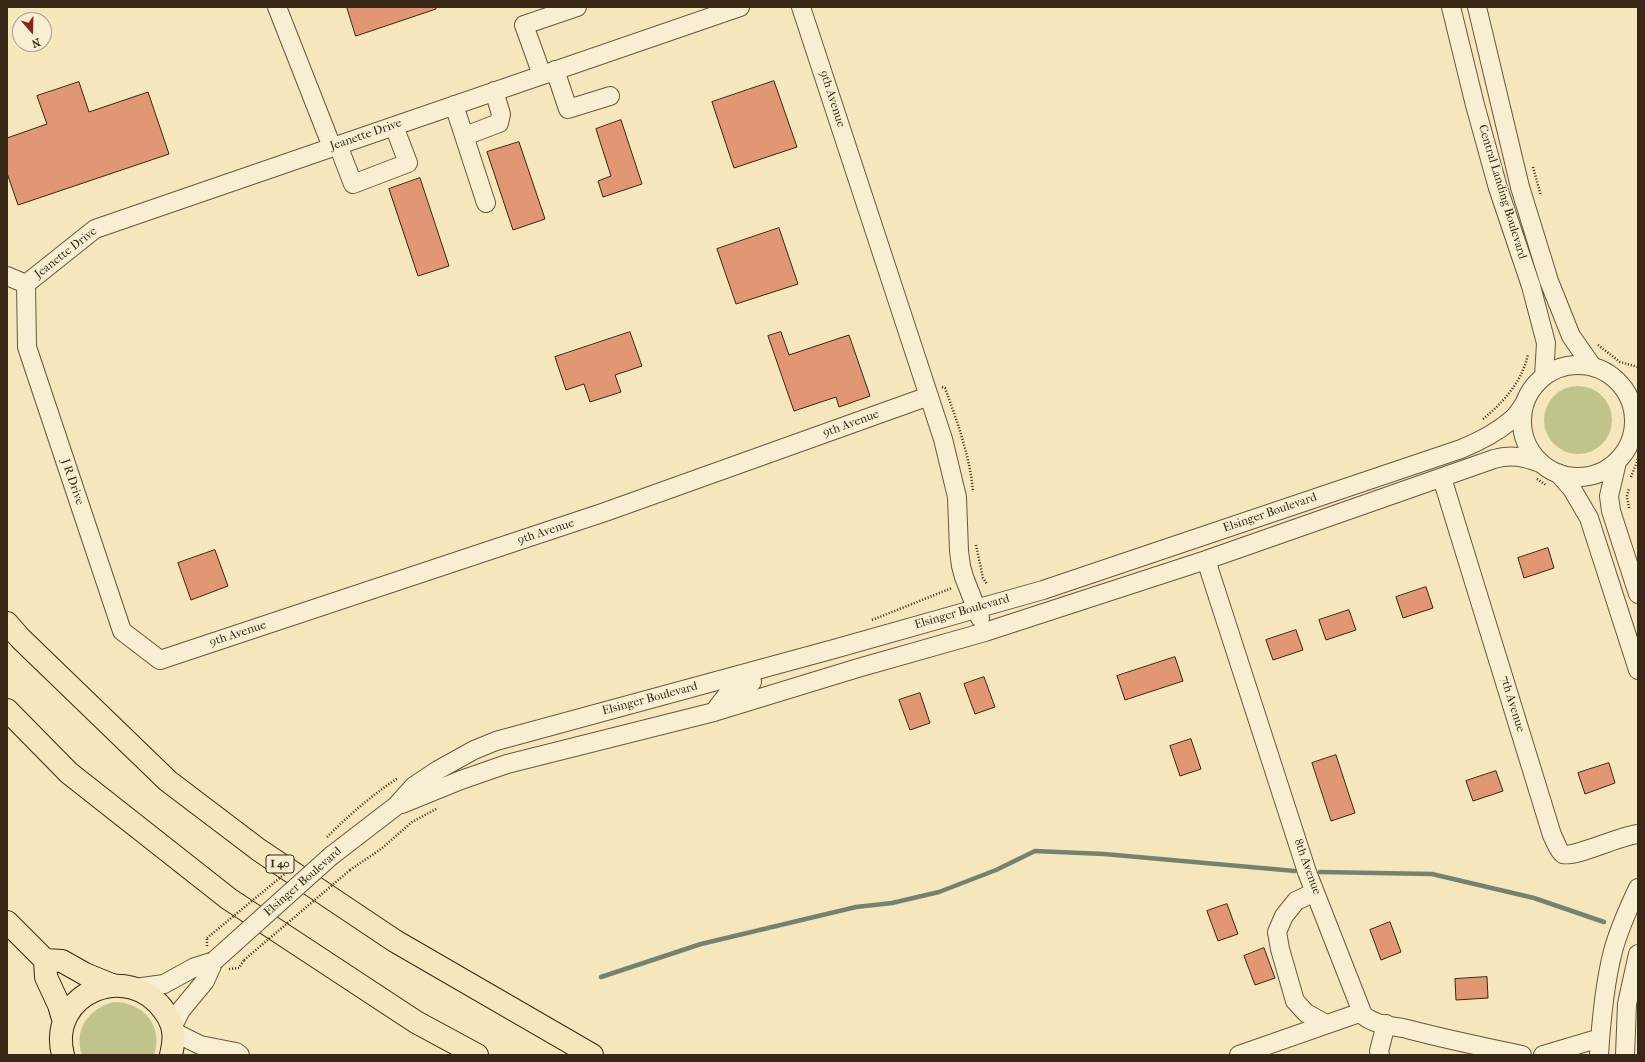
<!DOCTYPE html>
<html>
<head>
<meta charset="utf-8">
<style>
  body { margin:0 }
  #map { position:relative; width:1645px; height:1062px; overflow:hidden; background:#f5e6bc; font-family:"IM FELL French Canon",serif }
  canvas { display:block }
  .frame { position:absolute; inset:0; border:8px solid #382715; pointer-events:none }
  .north { position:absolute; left:12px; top:12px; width:40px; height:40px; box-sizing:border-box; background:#f8efd3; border:1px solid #ab9f87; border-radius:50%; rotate:160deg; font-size:11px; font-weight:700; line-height:16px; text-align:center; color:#382715 }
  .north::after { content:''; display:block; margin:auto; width:14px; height:18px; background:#8f2418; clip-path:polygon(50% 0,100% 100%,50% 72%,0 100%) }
</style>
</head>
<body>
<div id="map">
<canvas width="1645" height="1062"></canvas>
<div class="frame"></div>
<div class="north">N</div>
</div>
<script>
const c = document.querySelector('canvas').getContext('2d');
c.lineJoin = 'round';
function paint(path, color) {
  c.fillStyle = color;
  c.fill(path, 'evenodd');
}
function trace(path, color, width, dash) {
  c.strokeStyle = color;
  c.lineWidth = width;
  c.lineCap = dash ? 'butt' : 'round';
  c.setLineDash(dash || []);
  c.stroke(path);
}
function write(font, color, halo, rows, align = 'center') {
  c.font = font + ' "IM FELL French Canon",serif';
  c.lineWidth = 3;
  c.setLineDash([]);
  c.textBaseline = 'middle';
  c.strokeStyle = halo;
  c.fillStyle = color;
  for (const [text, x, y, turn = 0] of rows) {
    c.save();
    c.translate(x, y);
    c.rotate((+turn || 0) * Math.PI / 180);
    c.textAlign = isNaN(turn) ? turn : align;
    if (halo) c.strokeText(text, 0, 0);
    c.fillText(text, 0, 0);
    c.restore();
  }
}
const green = new Path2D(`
  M1544 420a34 34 0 1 1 68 0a34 34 0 1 1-68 0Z
  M114,1002c29,0 50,24 40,53h-72c-9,-25 7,-47 32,-53z`);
const stream = new Path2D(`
  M1320,872l112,2 102,24 70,24
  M601,977l100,-33 155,-37 36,-4 47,-11 57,-22 39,-19 69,3 191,17`);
const building = new Path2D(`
  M347,7h89v2l-80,27z
  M774,81l23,66 -63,21 -22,-66z
  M79,82l10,30 59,-20 21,62 -151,51 -11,-32v-35l40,-14 -10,-28z
  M621,120l21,64 -39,13 -5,-16 13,-5 -15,-47z
  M519,142l26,77 -32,11 -26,-78z
  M420,178l29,88 -31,10 -29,-87z
  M779,228l19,56 -62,20 -19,-55z
  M630,332l12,34 -27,9 6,17 -31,10 -6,-18 -18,6 -11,-33z
  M781,332l8,23 60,-20 21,61 -31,11 -3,-10 -42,14 -26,-75z
  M1548,548l6,20 -30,10 -6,-20z
  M215,550l13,36 -37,14 -13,-37z
  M1426,587l7,21 -30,10 -7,-21z
  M1349,610l7,20 -30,10 -7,-20z
  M1296,630l7,20 -30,10 -7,-20z
  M1175,657l8,24 -58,19 -8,-24z
  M984,677l11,30 -20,7 -11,-30z
  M920,693l10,30 -20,7 -11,-30z
  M1191,739l10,30 -21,7 -10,-30z
  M1336,755l19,58 -24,8 -19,-58z
  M1609,763l6,20 -30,11 -7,-21z
  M1496,771l7,20 -30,10 -7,-20z
  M1227,904l11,30 -20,7 -11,-30z
  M1390,922l11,30 -20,8 -11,-30z
  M1264,948l11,30 -20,7 -11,-29z
  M1487,977l1,21 -32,2 -1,-21z`);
const path = new Path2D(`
  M1533,167l8,29
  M1598,345l22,17 18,5
  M942,387l3,1c12,33 25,68 28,104
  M1483,419c21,-17 40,-39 45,-65
  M1631,477l7,-18
  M1537,479l9,6
  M1629,508l-2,-12 2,-8
  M976,545l7,33 4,6
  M872,620l80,-32
  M327,837c22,-22 45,-42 71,-59
  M350,870l31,-21 31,-27 26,-14
  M207,946v-8
  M229,969l10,-1 5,-8`);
const minor = new Path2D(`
  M277,7l55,140
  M801,7l142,432 14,58 2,54 2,15 3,11 16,41
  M1451,7l24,98 23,83 33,98 15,57 -2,33
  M1477,7l43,180 29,94 22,55 21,30
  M555,70l13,39 42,-13
  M542,75l-18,-50 53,-18
  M454,105l32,98
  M465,136l34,-13 2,-9 -7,-23
  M338,145l15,39 55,-21 -14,-37
  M7,276l19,8 69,-55 645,-222
  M26,284l1,63 95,284 38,29 445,-148 324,-116
  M1522 421a56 56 0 1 1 112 0a56 56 0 1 1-112 0Z
  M1617,462l-8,34 2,15 27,83
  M1558,473l14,16 17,29 49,152
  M1442,478l110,357c3,5 6,16 11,19 11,4 59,-19 75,-20
  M1206,560l101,312 56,143c11,10 30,11 44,14 38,10 76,18 115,26
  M714,712c14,-19 15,-23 38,-30
  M402,804l59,-24 46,-16 207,-52 144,-44 127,-36 221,-72 288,-101c17,-5 30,-2 46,4
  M331,856l65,-50 18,-20 24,-16 36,-20 22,-9 338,-92 209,-59 418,-141c17,-7 35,-16 49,-28 6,-4 10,-11 14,-17
  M1315,892l-19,9 -12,15 -7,16 3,17 15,52 11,12 20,11
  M135,988l29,-4 31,-17 19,-6
  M173,1026l8,-16 24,-29 9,-20
  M174,1032l26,13 36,7 4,3
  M1239,1055l123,-43
  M1380,1055l-1,-4 7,-27
  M1543,1055l57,-17
  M1599,1055c2,-32 6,-73 14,-104 6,-22 15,-42 25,-63
  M1625,1055l2,-51 11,-50`);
const major = new Path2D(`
  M7,922l38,38 1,17 13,28 5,17
  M45,960l17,1 23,13 27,11
  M63,1055c-16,-62 66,-96 102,-43 10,14 10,26 6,43`);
const highway = new Path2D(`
  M7,623l13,15 148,143 91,69 136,91 197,114
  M7,710l62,63 160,126 187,123 61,33`);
const pathBridge = new Path2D(`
  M207,938l80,-66
  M244,960l106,-90`);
const minorBridge = new Path2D(`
  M214,961l117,-105`);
const shields = [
  [280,864,28]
];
const shieldNames = [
  ["I 40",280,864]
];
const streetNames = [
  ["9th Avenue",832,99,72],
  ["Jeanette Drive",366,135,-19],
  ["Central Landing Boulevard",1502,192,73],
  ["Jeanette Drive",66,253,-38],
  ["9th Avenue",851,424,-20],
  ["J R Drive",72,482,71],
  ["Elsinger Boulevard",1270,513,-19],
  ["9th Avenue",546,532,-18],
  ["Elsinger Boulevard",962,612,-16],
  ["9th Avenue",238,634,-18],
  ["Elsinger Boulevard",650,699,-15],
  ["7th Avenue",1512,704,73],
  ["8th Avenue",1307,867,70],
  ["Elsinger Boulevard",303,882,-41]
];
paint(green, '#c1c38d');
trace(stream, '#748371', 4.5);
paint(building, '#e19774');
trace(building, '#382715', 1);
trace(minor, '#67573f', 20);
trace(major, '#382715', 24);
trace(highway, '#382715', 24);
trace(path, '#382715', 2.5, [1, 2]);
trace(minor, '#f8efd3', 18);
trace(major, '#f5e6bc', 22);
trace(highway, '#f5e6bc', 22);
trace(minorBridge, '#67573f', 20, []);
trace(pathBridge, '#382715', 2.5, [1, 2]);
trace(minorBridge, '#f8efd3', 18);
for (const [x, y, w] of shields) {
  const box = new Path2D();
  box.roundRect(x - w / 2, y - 9, w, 18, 3);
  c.fillStyle = '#f8efd3';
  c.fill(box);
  trace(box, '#382715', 1);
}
write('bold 11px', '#382715', null, shieldNames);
write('12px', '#382715', '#f8efd3', streetNames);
</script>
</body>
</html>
